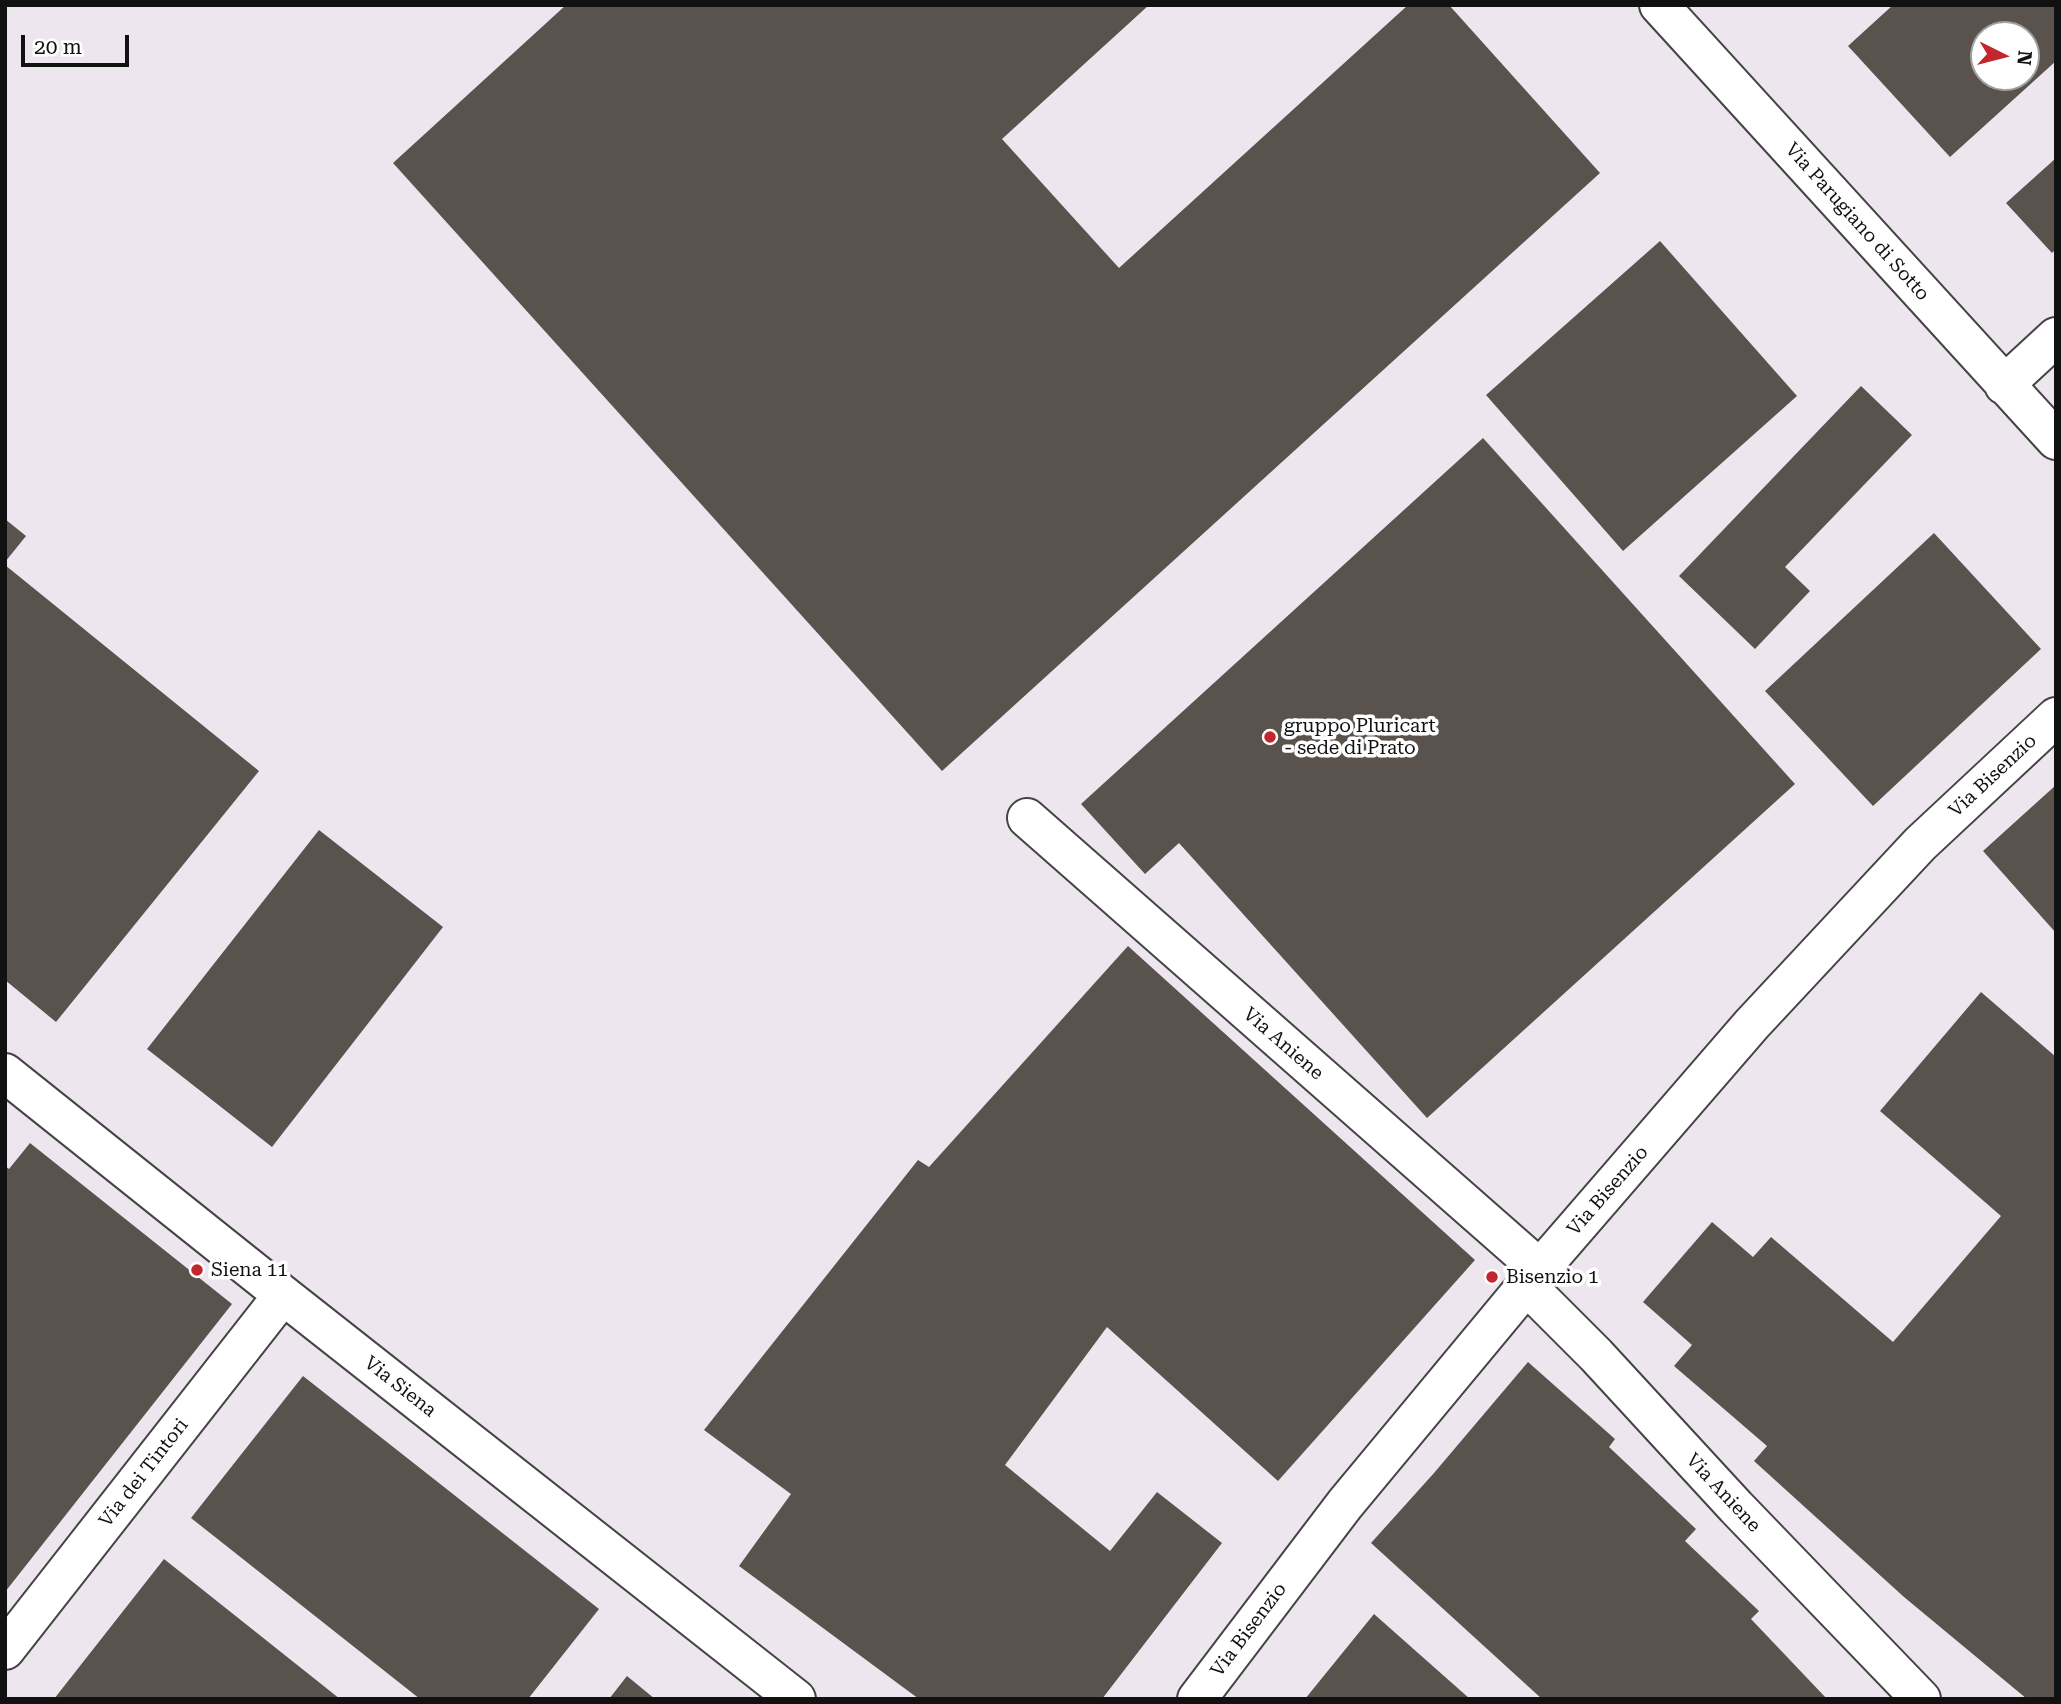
<!DOCTYPE html>
<html>
<head>
<meta charset="utf-8">
<style>
  body { margin:0 }
  #map { position:relative; width:2061px; height:1704px; overflow:hidden; background:#fffdf5; font-family:"Roboto Serif",serif }
  canvas { display:block }
  .frame { position:absolute; inset:0; border:7px solid #111; pointer-events:none }
  .north { position:absolute; left:1970px; top:21px; width:70px; height:70px; box-sizing:border-box; background:#fff; border:2px solid #a0a0a0; border-radius:50%; rotate:96deg; font-size:19px; font-weight:700; line-height:28px; text-align:center; color:#111 }
  .north::after { content:''; display:block; margin:auto; width:24px; height:32px; background:#c4262e; clip-path:polygon(50% 0,100% 100%,50% 72%,0 100%) }
  .scale { position:absolute; left:21px; top:35px; width:108px; height:32px; box-sizing:border-box; border:4px solid #111; border-top:0; padding-left:9px; font-size:21px; line-height:24px; white-space:nowrap; color:#111; -webkit-text-stroke:5px #fff; paint-order:stroke }
</style>
</head>
<body>
<div id="map">
<canvas width="2061" height="1704"></canvas>
<div class="frame"></div>
<div class="north">N</div>
<div class="scale">20 m</div>
</div>
<script>
const c = document.querySelector('canvas').getContext('2d');
c.lineJoin = 'round';
function paint(path, color) {
  c.fillStyle = color;
  c.fill(path, 'evenodd');
}
function trace(path, color, width, dash) {
  c.strokeStyle = color;
  c.lineWidth = width;
  c.lineCap = dash ? 'butt' : 'round';
  c.setLineDash(dash || []);
  c.stroke(path);
}
function write(font, color, halo, rows, align = 'center') {
  c.font = font + ' "Roboto Serif",serif';
  c.lineWidth = 7;
  c.setLineDash([]);
  c.textBaseline = 'middle';
  c.strokeStyle = halo;
  c.fillStyle = color;
  for (const [text, x, y, turn = 0] of rows) {
    c.save();
    c.translate(x, y);
    c.rotate((+turn || 0) * Math.PI / 180);
    c.textAlign = isNaN(turn) ? turn : align;
    if (halo) c.strokeText(text, 0, 0);
    c.fillText(text, 0, 0);
    c.restore();
  }
}
const industrial = new Path2D(`
  M5,5h2051v1694h-2051zM1984,35h42v42h-42z`);
const building = new Path2D(`
  M566,5h583l-147,134 117,129 289,-263h41l151,168 -658,598 -549,-608z
  M1893,5h163v56l-106,96 -102,-111zM1984,35h42v42h-42z
  M2056,158v91l-4,4 -46,-50z
  M1660,241l137,155 -174,155 -137,-156z
  M1861,386l51,49 -127,132 25,24 -55,58 -76,-73z
  M1483,438l312,346 -368,334 -248,-275 -34,31 -64,-70z
  M5,519l21,17 -21,26z
  M1934,533l107,116 -168,157 -108,-115z
  M5,565l254,206 -203,251 -51,-42z
  M2056,785v148l-73,-82z
  M319,830l124,97 -171,220 -125,-98z
  M1128,946l347,314 -197,221 -171,-154 -102,138 105,86 47,-59 65,51 -120,156h-183l-180,-133 52,-72 -87,-64 214,-270 11,7z
  M1981,992l75,65v642h-29l-123,-102 -150,-136 13,-15 -93,-80 18,-21 -49,-43 69,-80 41,35 18,-20 122,105 108,-126 -121,-105z
  M30,1143l202,161 -227,288v-426l4,3z
  M1528,1362l87,77 -6,8 87,82 -11,12 74,70 -8,8 76,80h-285l-171,-156 63,-70z
  M303,1376l296,233 -71,90h-108l-229,-181z
  M164,1559l176,140h-286z
  M1374,1614l96,85h-165z
  M627,1676l28,23h-46z`);
const minor = new Path2D(`
  M1659,5l397,435
  M2004,385l52,-48
  M1027,818l513,451
  M5,1073l278,222 513,404
  M1527,1286l69,69 140,152 185,192
  M5,1650l278,-355
  M1197,1699l148,-195 195,-235 212,-245 168,-180 136,-127`);
const markers = [
  [1270,737,7,"#c4262e"],
  [197,1270,7,"#c4262e"],
  [1492,1277,7,"#c4262e"]
];
const streetNames = [
  ["Via Parugiano di Sotto",1857,222,48],
  ["Via Bisenzio",1993,776,-43],
  ["Via Aniene",1283,1044,41],
  ["Via Bisenzio",1608,1191,-49],
  ["Via Siena",400,1387,38],
  ["Via dei Tintori",144,1473,-52],
  ["Via Aniene",1723,1493,47],
  ["Via Bisenzio",1249,1630,-53]
];
const poiNames = [
  ["gruppo Pluricart",1284,726],
  ["- sede di Prato",1284,748],
  ["Siena 11",211,1270],
  ["Bisenzio 1",1506,1277]
];
paint(industrial, '#eee6ef');
paint(building, '#5a524d');
trace(minor, '#444', 42);
trace(minor, '#fff', 38);
for (const [x, y, r, color] of markers) {
  const dot = new Path2D();
  dot.arc(x, y, r, 0, 2 * Math.PI);
  c.fillStyle = color;
  c.fill(dot);
  trace(dot, '#fff', 2.5);
}
write('19px', '#111', '#fff', streetNames);
write('19px', '#111', '#fff', poiNames, 'left');
</script>
</body>
</html>
